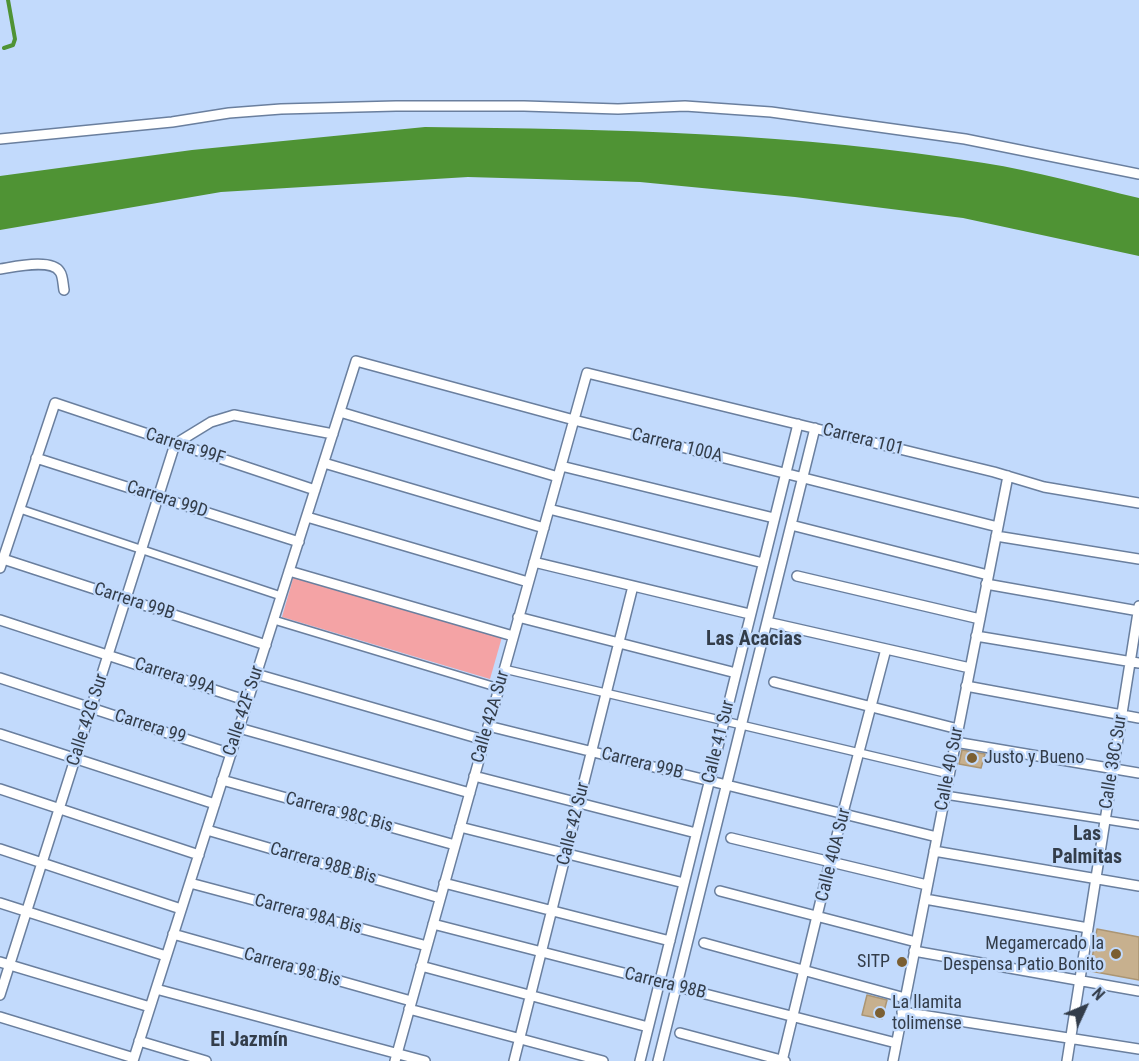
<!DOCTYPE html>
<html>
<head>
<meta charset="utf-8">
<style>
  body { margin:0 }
  #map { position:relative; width:1139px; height:1061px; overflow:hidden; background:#c2dafc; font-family:"Roboto Condensed",sans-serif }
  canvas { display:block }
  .north { position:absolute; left:1055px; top:977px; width:60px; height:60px; -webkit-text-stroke:4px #c2dafc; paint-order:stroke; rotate:46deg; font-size:16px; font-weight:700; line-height:24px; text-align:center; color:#333d4a }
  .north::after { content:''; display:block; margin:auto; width:21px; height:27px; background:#333d4a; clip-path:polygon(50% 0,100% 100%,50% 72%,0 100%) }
</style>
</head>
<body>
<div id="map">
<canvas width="1139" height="1061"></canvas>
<div class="north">N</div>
</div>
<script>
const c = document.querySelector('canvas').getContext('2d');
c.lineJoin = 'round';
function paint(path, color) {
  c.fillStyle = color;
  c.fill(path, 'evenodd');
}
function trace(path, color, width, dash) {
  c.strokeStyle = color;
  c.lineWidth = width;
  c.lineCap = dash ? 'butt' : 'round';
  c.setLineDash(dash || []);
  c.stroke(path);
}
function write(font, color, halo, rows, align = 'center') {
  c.font = font + ' "Roboto Condensed",sans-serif';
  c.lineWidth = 5;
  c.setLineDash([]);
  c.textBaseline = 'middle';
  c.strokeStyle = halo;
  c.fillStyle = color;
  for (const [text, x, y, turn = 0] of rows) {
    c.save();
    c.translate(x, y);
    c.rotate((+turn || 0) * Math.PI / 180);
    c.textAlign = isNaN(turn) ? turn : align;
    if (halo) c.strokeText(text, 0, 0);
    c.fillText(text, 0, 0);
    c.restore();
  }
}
const green = new Path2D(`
  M294,575l208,62 -12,42 -208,-62z`);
const water = new Path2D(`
  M425,127c187,2 374,6 559,36 52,8 104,23 155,35v58l-176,-38 -168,-21 -155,-15 -172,-5 -247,15 -221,38v-54l192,-26z`);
const stream = new Path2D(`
  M4,48l9,-3 2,-6 -7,-39`);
const building = new Path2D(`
  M962,750l23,4 -4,14 -22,-4z
  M1097,929l42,8v43l-49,-9z
  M867,995l20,5 -5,19 -20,-4z`);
const pedestrian = new Path2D(`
  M20,509l261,87
  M274,620l225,68
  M504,669l445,105
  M945,795l194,30`);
const minor = new Path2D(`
  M0,139l172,-17 57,-9 52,-4 115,-3h128l94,3 67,-3 86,6 194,27 174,35
  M0,269c14,-2 52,-11 60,3 3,4 3,13 4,18
  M340,412l218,65
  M36,458l263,84
  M324,463l220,65
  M561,466l213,52
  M549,509l214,54
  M307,517l221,65
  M791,525l197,50
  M996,536l143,23
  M3,559l263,86
  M534,562l216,52
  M0,568l55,-165 260,87
  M289,571l224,65
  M797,576l183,43
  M986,584l153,27
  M518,617l218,56
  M0,620l248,81
  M767,622l203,46
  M976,636l163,27
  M256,674l228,66
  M0,678l231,76
  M774,682l184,47
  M966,686l173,32
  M488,726l449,111
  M239,728l231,65
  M0,734l215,70
  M955,742l184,31
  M474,776l222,57
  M222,780l233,65
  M0,789l199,66
  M460,827l224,56
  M207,830l233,68
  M731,838l196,47
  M0,849l181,60
  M934,851l205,35
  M190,883l237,63
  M444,883l226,58
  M720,891l196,51
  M925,899l163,29
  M0,903l166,53
  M433,924l463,119
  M173,934l238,67
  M704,943l201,55
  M914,951l225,40
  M0,962l150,45
  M421,966l227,61
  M156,989l269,72
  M0,995l175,-551 36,-22 23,-7 99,19
  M409,1009l194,52
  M902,1012l237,37
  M0,1017l134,41
  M680,1033l105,28
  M139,1041l67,20
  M133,1061l223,-700 218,59 424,107
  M395,1061l192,-688 407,99 50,15 95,16
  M514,1061l119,-475
  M640,1061l158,-637
  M658,1061l157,-633
  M782,1061l48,-199 56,-213
  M893,1061l115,-585
  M1067,1061l72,-455`);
const markers = [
  [972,758,6,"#7b5f32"],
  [1116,954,6,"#7b5f32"],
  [902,962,6,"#7b5f32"],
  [880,1013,6,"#7b5f32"]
];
const streetNames = [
  ["Carrera 101",863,440,14],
  ["Carrera 100A",677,446,14],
  ["Carrera 99F",185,447,18],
  ["Carrera 99D",167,500,18],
  ["Carrera 99B",134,602,18],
  ["Carrera 99A",175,677,18],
  ["Calle 42F Sur",244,711,-72],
  ["Calle 42A Sur",491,717,-74],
  ["Calle 42G Sur",88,720,-72],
  ["Carrera 99",150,727,18],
  ["Calle 41 Sur",719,742,-76],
  ["Calle 38C Sur",1114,762,-81],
  ["Carrera 99B",642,764,14],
  ["Calle 40 Sur",950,769,-79],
  ["Carrera 98C Bis",339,813,15],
  ["Calle 42 Sur",574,824,-76],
  ["Calle 40A Sur",834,855,-76],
  ["Carrera 98B Bis",323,864,16],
  ["Carrera 98A Bis",308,915,15],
  ["Carrera 98 Bis",292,968,16],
  ["Carrera 98B",665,984,14]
];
const poiNames = [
  ["Justo y Bueno",984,758],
  ["Megamercado la",1104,944,"right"],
  ["Despensa Patio Bonito",1104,965,"right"],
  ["SITP",890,962,"right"],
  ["La llamita",892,1003],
  ["tolimense",892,1024]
];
const neighbourhoodNames = [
  ["Las Acacias",754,640],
  ["Las",1087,835],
  ["Palmitas",1087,858],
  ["El Jazmín",249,1041]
];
paint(green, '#f4a3a5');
paint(water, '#4f9334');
trace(stream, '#4f9334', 4);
paint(building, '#c7b08e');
trace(building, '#ab9573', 1.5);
trace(pedestrian, '#6a7f9e', 10);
trace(minor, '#6a7f9e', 12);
trace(pedestrian, '#fff', 7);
trace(minor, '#fff', 9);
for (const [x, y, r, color] of markers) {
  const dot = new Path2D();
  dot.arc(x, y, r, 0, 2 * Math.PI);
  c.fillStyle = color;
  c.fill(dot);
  trace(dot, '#c2dafc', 2);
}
write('18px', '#333d4a', '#c2dafc', streetNames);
write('18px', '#333d4a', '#c2dafc', poiNames, 'left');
write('bold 20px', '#333d4a', '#c2dafc', neighbourhoodNames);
</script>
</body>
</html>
